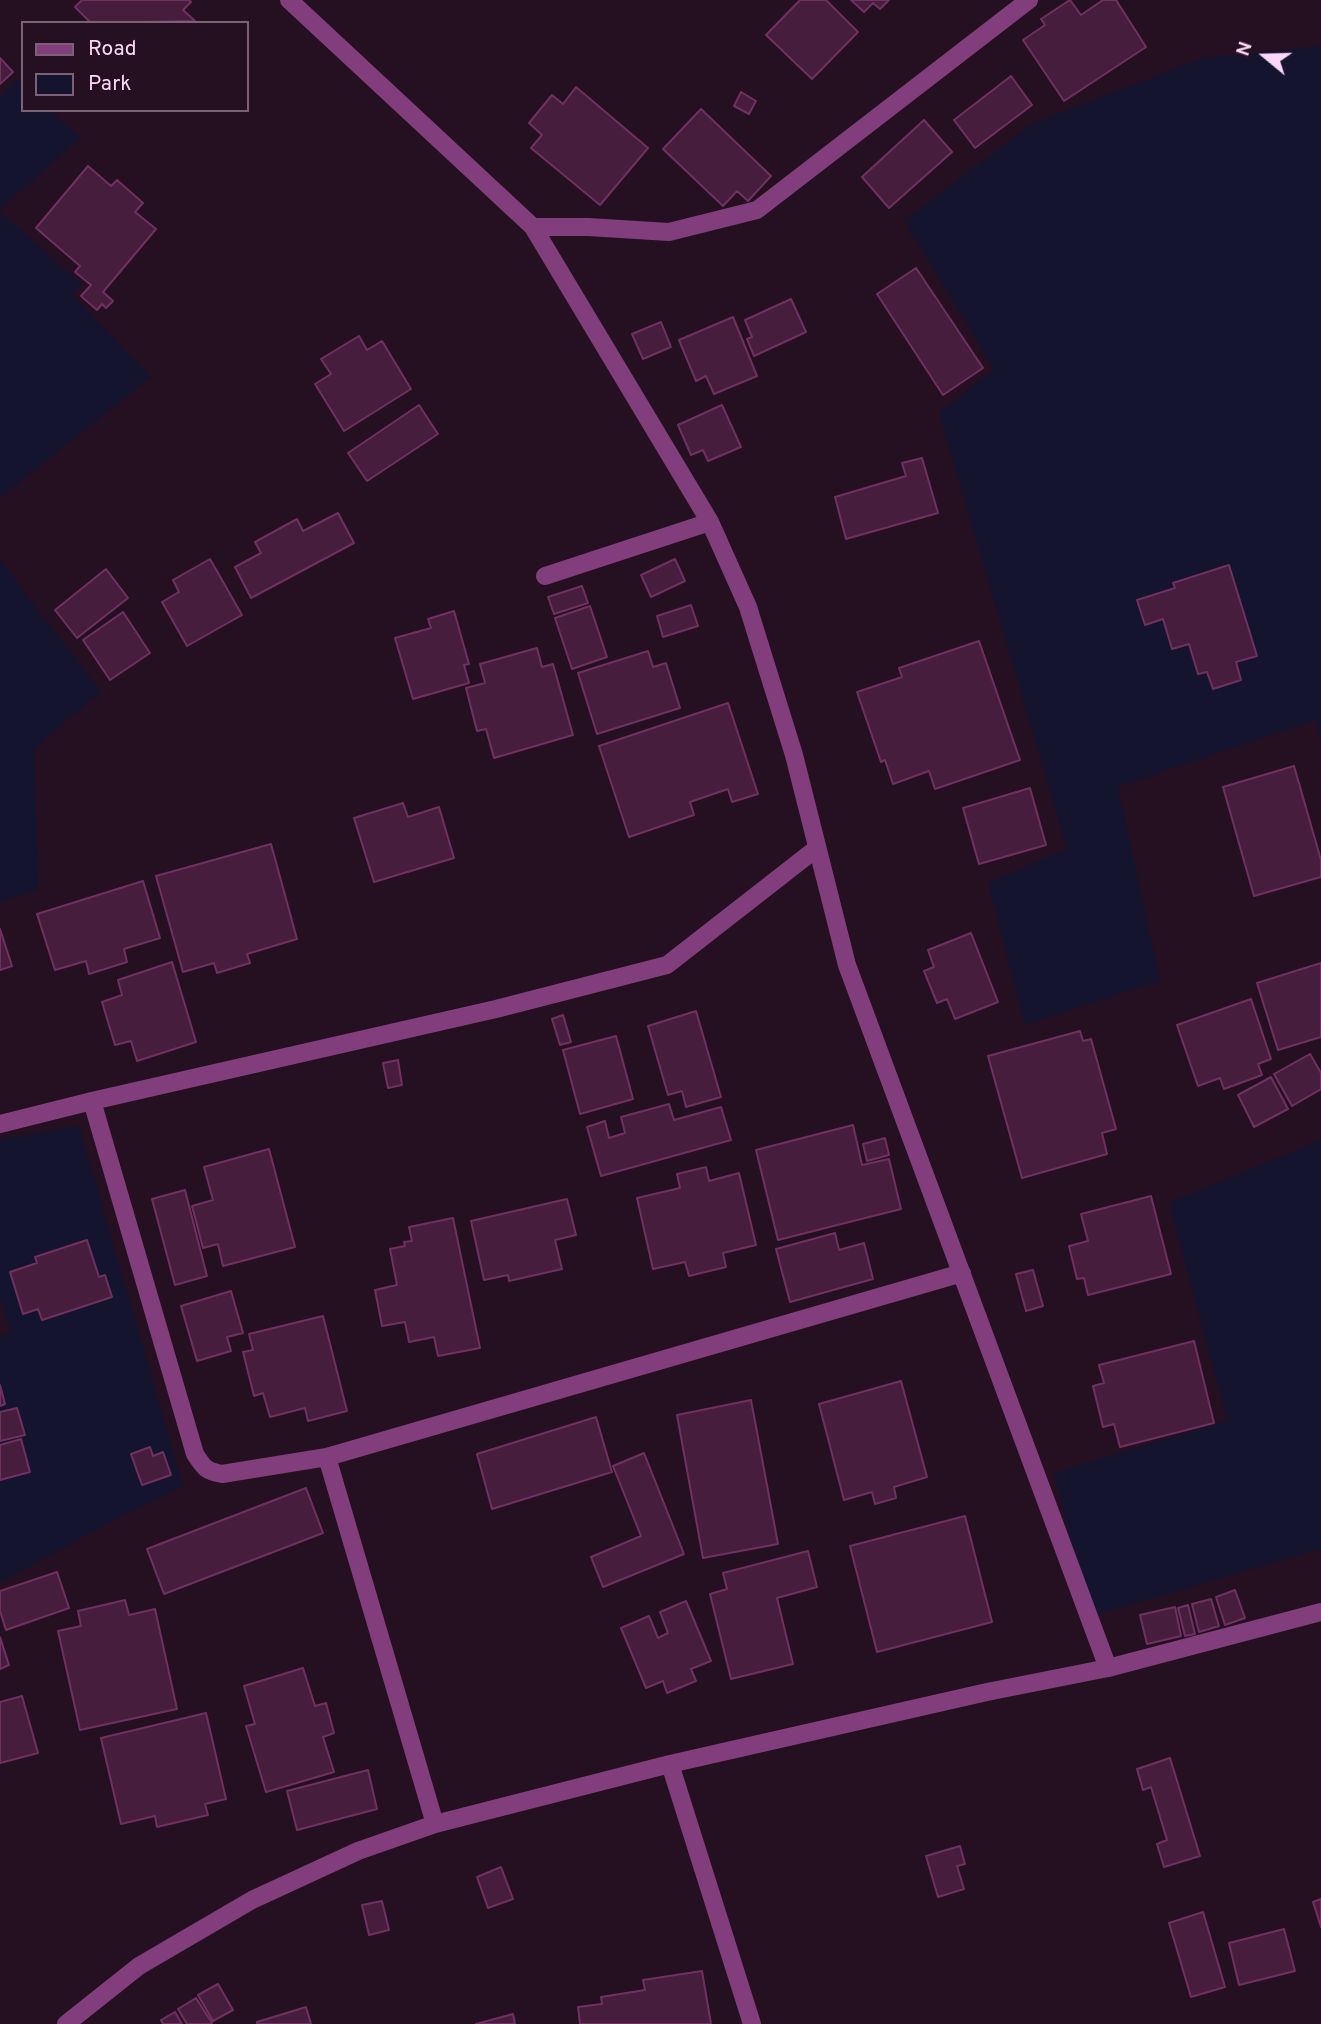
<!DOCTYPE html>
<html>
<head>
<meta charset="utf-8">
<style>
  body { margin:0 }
  #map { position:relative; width:1321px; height:2024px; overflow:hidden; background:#251021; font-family:Overpass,sans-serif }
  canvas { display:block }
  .legend { position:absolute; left:21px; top:21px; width:228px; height:91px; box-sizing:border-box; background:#251021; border:2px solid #7b6077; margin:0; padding:9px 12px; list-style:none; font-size:21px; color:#fdd7f7 }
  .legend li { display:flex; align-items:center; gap:14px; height:35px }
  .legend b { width:35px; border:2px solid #7b6077 }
  .north { position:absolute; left:1230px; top:21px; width:70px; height:70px; -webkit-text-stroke:5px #251021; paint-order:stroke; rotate:289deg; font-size:19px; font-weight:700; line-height:28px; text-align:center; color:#fdd7f7 }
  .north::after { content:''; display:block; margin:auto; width:24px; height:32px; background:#fdd7f7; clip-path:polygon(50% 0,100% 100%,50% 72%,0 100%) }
</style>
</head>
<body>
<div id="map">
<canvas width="1321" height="2024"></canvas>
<ul class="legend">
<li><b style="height:9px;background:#823e7c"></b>Road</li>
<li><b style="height:19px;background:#14142f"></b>Park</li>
</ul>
<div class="north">N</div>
</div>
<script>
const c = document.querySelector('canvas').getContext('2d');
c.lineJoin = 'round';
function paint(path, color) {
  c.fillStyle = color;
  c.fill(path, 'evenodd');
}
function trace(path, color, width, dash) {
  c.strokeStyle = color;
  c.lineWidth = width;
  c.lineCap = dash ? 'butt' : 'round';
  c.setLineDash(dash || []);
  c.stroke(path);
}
const green = new Path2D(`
  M1321,46v695l-4,-21 -199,67 42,194 -135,44 -37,-142 79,-34 -128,-436 55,-44 -90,-148 127,-97 169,-65z
  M17,80l6,5v25h27l30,28 -80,72v-113z
  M0,212l82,72 -10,11 79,82 -151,121z
  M0,560l101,132 -67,57 4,140 -38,13z
  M79,1126l104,360 -63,31 -120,66v-247l11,-3 -11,-34v-160z
  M1321,1140v409l-230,67 -15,-53 -22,-90 173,-53 -58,-217z`);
const building = new Path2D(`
  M82,0h107l2,2 -8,8 12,11 -104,2 -16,-16z
  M800,0h26l32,32 -46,47 -46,-44z
  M851,0h38l-9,9 -7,-6 -9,9z
  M1070,0l11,15 22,-15h13l30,47 -82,54 -41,-61 22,-15 -4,-6z
  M0,58l13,14 -13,12z
  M1011,76l21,29 -57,43 -21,-28z
  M576,87l72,61 -48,57 -69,-57 11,-13 -13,-12 23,-28 11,9z
  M741,92l15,9 -7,13 -15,-8z
  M701,109l70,67 -23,25 -11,-10 -14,15 -60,-57z
  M924,120l28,32 -63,56 -27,-31z
  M88,166l23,20 6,-6 26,23 -8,9 21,17 -53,63 10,9 -7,7 -4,-4 -5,6 -16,-14 10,-11 -16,-13 5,-6 -44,-38z
  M916,268l67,100 -40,27 -66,-101z
  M791,299l15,33 -52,24 -7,-17 5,-2 -7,-17z
  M733,317l24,59 -43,18 -8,-18 -10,5 -17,-41z
  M661,322l10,25 -28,12 -11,-25z
  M359,336l8,14 15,-9 29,48 -67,42 -29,-47 16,-10 -10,-15z
  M419,405l19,29 -71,47 -19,-28z
  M722,405l19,42 -33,14 -5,-11 -12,5 -13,-30z
  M922,458l16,55 -92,26 -11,-42 71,-21 -4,-13z
  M338,513l16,30 -103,55 -16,-31 26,-14 -6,-11 42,-23 6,12z
  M210,559l32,56 -55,31 -25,-44 17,-10 -6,-12z
  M675,559l10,22 -34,16 -10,-22z
  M1229,565l28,91 -21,6 5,18 -28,9 -6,-17 -9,2 -9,-30 -17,5 -9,-30 -18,6 -8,-25 38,-12 -2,-5z
  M106,569l22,29 -51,40 -22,-28z
  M582,586l6,17 -34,11 -6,-17z
  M691,605l7,21 -35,11 -6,-21z
  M590,606l17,51 -35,12 -17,-51z
  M454,611l15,53 -5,1 5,18 -56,16 -18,-61 36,-10 -3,-9z
  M123,612l27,41 -40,27 -27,-40z
  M979,641l41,119 -85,29 -6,-18 -36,13 -8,-24 -4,2 -24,-70 45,-15 -3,-9z
  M537,648l5,19 11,-3 20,71 -79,23 -8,-29 -9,2 -11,-43 19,-5 -5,-19z
  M648,651l5,16 13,-4 14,45 -83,26 -19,-61z
  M728,703l30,91 -26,8 -4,-13 -38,13 4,13 -65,22 -30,-91z
  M1294,766l27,94v17l-67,19 -31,-109z
  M1030,788l16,57 -67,19 -16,-56z
  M403,803l5,14 31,-10 15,51 -80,24 -20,-64z
  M271,844l26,95 -50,15 3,9 -33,10 -3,-10 -31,9 -27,-96z
  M143,881l17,57 -36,11 3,13 -38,12 -3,-13 -31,9 -18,-56z
  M0,929l12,37 -12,4z
  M971,933l27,69 -43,17 -8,-20 -10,4 -13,-32 10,-4 -6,-17z
  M172,962l24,80 -59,19 -6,-20 -16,4 -13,-43 20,-7 -4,-15z
  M1321,963v74l-43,13 -21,-67z
  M1251,999l20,60 -13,5 4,11 -38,14 -4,-11 -22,8 -21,-61z
  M696,1011l25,86 -35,10 -4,-16 -14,4 -20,-69z
  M563,1015l8,27 -11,3 -8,-26z
  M1080,1031l3,10 8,-2 25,90 -14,4 5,21 -85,24 -34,-122z
  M616,1036l17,63 -53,15 -17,-64z
  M1310,1054l11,19v16l-29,17 -18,-32z
  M398,1060l4,25 -14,3 -5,-25z
  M1271,1077l17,32 -34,18 -16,-32z
  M669,1104l5,16 47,-13 10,33 -130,36 -14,-49 18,-6 4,17 16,-5 -4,-16z
  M853,1125l9,40 27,-6 12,50 -123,31 -22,-90z
  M885,1138l4,17 -22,6 -4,-17z
  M269,1149l26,98 -72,19 -5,-22 -15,4 -11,-42 21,-6 -9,-33z
  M706,1167l3,14 30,-8 17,72 -33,8 3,14 -37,9 -4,-14 -32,7 -16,-71 43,-10 -3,-14z
  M185,1190l22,86 -32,9 -23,-86z
  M1151,1196l20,78 -83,21 -4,-17 -7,1 -8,-33 19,-5 -7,-27z
  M567,1199l9,36 -21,5 7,29 -53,12 -1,-6 -24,5 -13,-59z
  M453,1218l27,130 -42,8 -4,-19 -25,5 -4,-20 -23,4 -7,-36 22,-5 -7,-36 15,-3 -1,-4 8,-1 -3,-14z
  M835,1233l4,17 25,-7 9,36 -83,23 -14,-53z
  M87,1240l12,37 6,-2 7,22 -70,23 -4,-11 -15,5 -13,-42 27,-9 -2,-6z
  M1033,1270l10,36 -17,5 -10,-37z
  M231,1291l12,42 -16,4 4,14 -34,10 -16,-55z
  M323,1316l24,95 -39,10 -3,-13 -35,9 -7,-24 -9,3 -11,-44 10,-2 -4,-16z
  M1194,1341l20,82 -94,24 -6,-23 -11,3 -10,-41 11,-3 -5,-18z
  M901,1381l26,96 -33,10 2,11 -21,6 -3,-12 -28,8 -25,-96z
  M0,1385l5,19 -5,2z
  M751,1400l27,144 -75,14 -26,-143z
  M17,1408l8,27 -25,6v-29z
  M596,1417l16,55 -120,37 -15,-55z
  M21,1439l9,33 -30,8v-35z
  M150,1447l3,9 10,-4 8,23 -29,10 -11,-31z
  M644,1453l40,101 -81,33 -12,-30 50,-21 -28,-70z
  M306,1488l17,45 -159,61 -17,-45z
  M965,1516l27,106 -115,30 -27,-106z
  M808,1551l9,36 -40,11 16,66 -62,15 -21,-85 17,-5 -4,-16z
  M57,1572l12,36 -63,22 -6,-19v-20z
  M1235,1590l10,28 -20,7 -9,-28z
  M1211,1599l8,27 -20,6 -7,-28z
  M125,1600l4,15 26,-6 22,100 -97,21 -22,-99 23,-5 -3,-15z
  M686,1601l25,60 -20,8 5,12 -29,12 -4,-12 -17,7 -25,-60 28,-12 9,22 10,-5 -8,-21z
  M1188,1605l7,29 -10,2 -7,-28z
  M1175,1607l6,29 -34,8 -7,-29z
  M0,1637l9,28 -9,4z
  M303,1668l12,38 11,-3 8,30 -11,4 11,35 -68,20 -20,-66 9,-2 -11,-38z
  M22,1696l16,57 -38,10v-61z
  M206,1713l20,86 -21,5 3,11 -51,12 -2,-11 -34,8 -20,-86z
  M1170,1758l30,98 -36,11 -7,-23 10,-4 -16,-53 -8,3 -6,-21z
  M368,1770l9,39 -80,21 -10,-39z
  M960,1846l5,18 -8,2 7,23 -26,8 -12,-41z
  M501,1867l12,32 -25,9 -11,-31z
  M1321,1899v28l-8,-25z
  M382,1901l7,29 -20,5 -7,-30z
  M1203,1912l22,75 -34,10 -22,-74z
  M1284,1929l11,42 -56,14 -10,-42z
  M702,1971l9,53h-131l-2,-17 24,-3 -1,-7 44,-7 -2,-10z
  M218,1984l15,26 -20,11 -15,-26z
  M196,1998l16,25 -2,1h-23l-9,-15z
  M306,2007l5,17h-54v-2z
  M175,2012l7,12h-19l-2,-4z
  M513,2014l2,10h-39z`);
const minor = new Path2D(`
  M289,0l244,227h55l81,5 88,-22 272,-210
  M533,227l177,295 38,85 46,148 53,210 261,703
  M545,576l165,-54
  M92,1101l103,353c9,14 11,17 27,20l105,-17 635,-184
  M0,1124l92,-23 404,-92 171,-44 150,-117
  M327,1457l108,367
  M670,1764l82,260
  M66,2024l73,-58 113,-66 106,-49 77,-27 235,-60 317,-72 121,-24 213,-56`);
paint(green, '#14142f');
paint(building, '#461d3c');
trace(building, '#703061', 2);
trace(minor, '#823e7c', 18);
</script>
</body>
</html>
